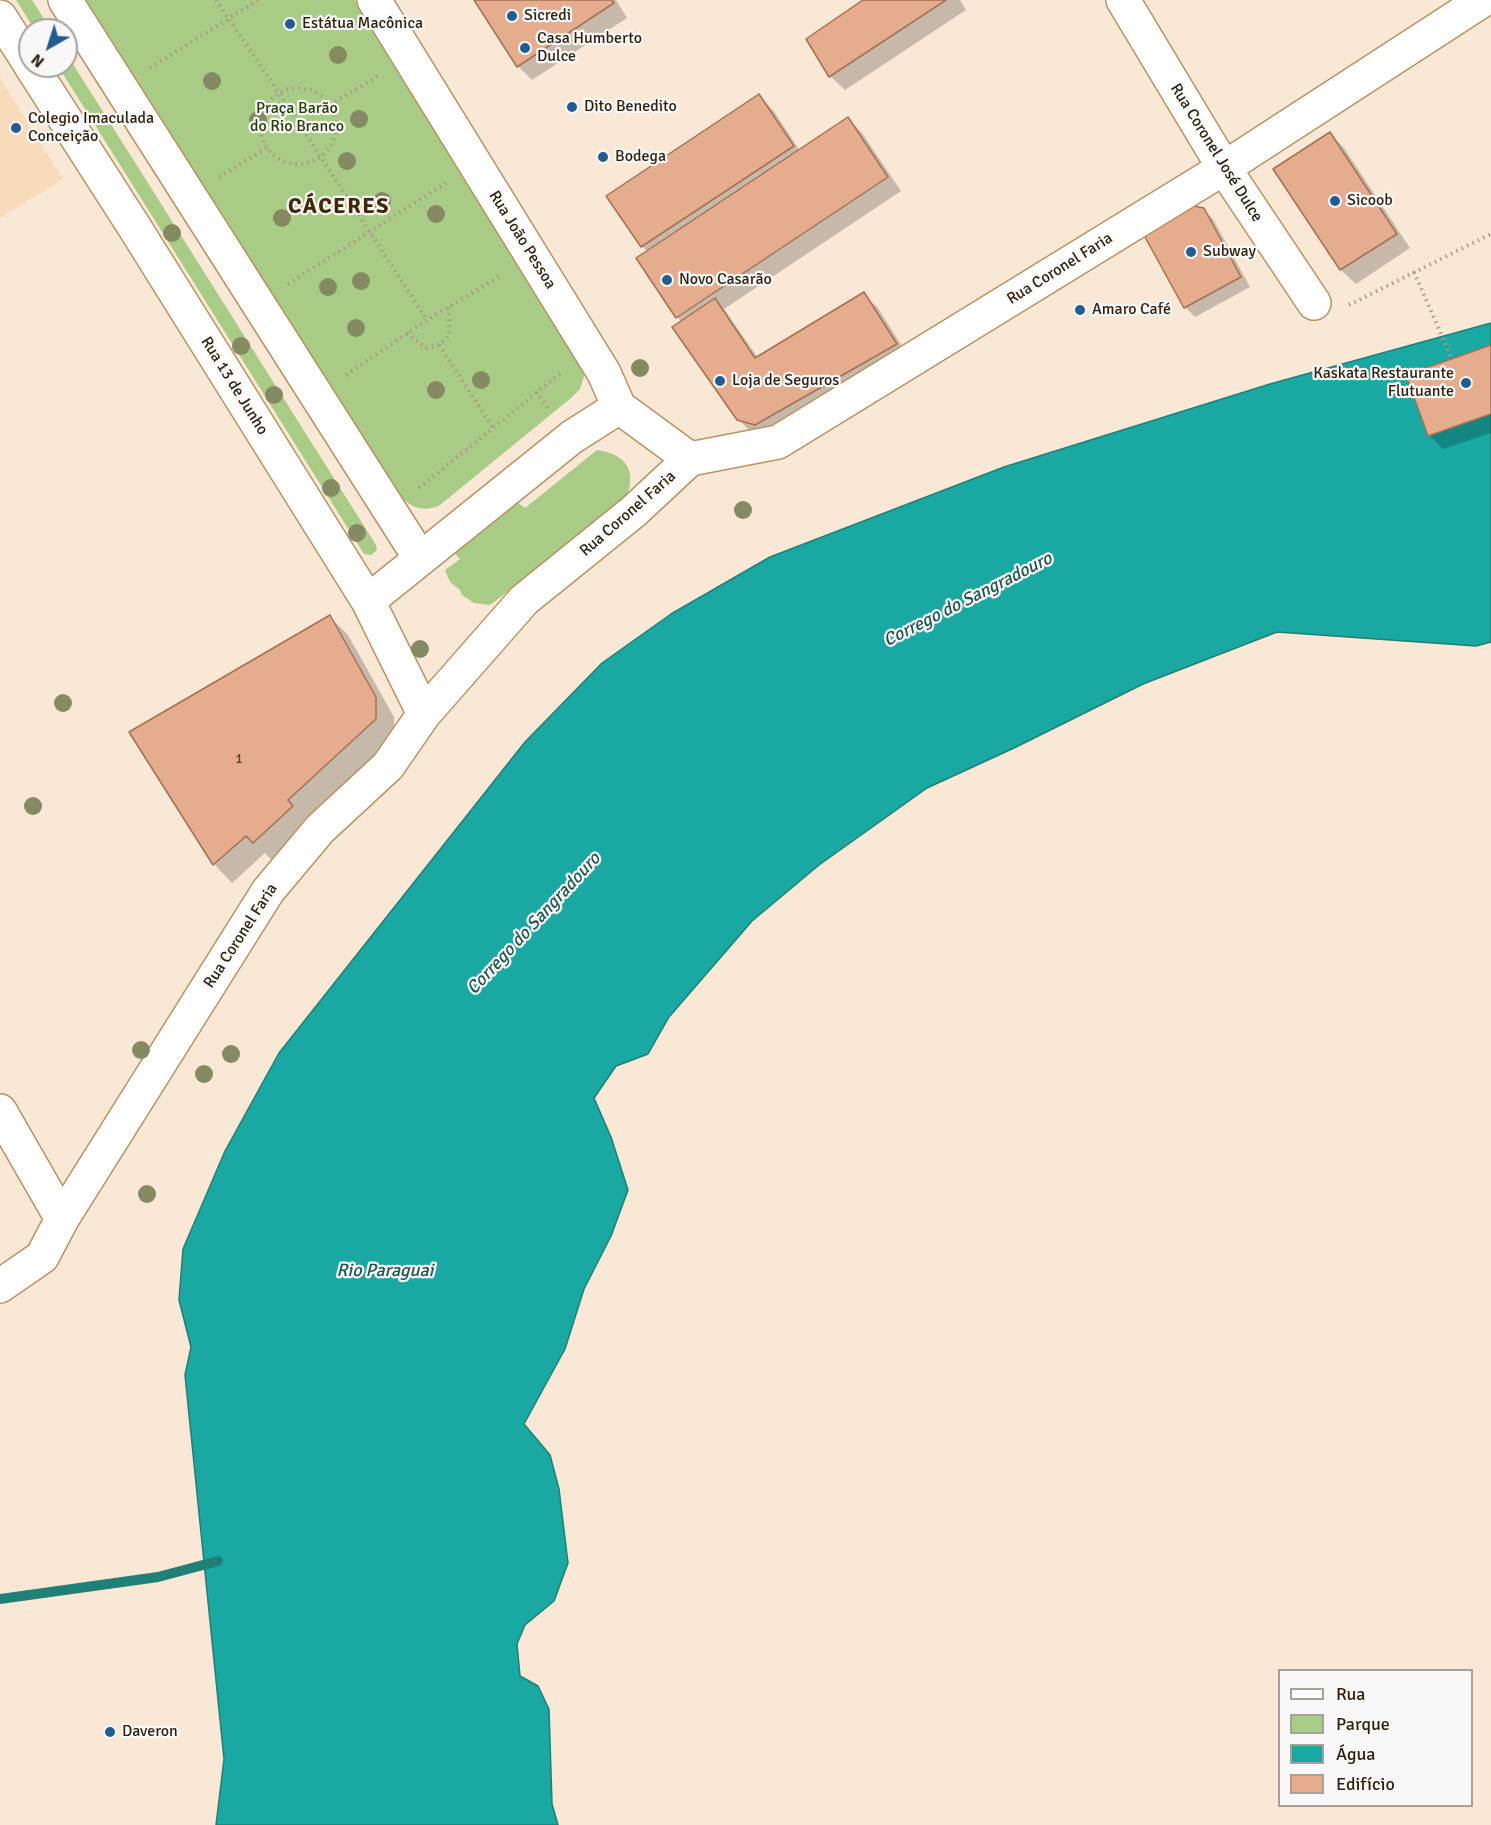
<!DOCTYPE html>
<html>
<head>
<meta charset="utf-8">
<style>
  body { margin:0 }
  #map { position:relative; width:1491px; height:1825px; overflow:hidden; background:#f9e8d5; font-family:Signika,sans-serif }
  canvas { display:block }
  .legend { position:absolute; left:1278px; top:1669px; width:195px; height:138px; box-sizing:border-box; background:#f8f8f8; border:2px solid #a7a19a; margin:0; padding:8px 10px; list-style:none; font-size:18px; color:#2e1f0c }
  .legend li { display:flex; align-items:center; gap:12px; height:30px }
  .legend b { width:30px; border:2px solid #a7a19a }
  .north { position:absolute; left:18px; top:18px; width:60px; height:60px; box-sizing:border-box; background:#f8f8f8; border:2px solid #a7a19a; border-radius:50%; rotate:219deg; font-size:16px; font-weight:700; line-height:24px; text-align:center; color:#2e1f0c }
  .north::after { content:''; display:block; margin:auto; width:21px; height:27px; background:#225c93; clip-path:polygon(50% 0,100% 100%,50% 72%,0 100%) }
</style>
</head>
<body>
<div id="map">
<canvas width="1491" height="1825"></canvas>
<ul class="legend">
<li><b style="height:8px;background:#fff"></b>Rua</li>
<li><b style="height:16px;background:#a8cb86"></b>Parque</li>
<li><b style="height:16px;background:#1aa8a3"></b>Água</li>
<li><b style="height:16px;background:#e5ad8d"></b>Edifício</li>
</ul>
<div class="north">N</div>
</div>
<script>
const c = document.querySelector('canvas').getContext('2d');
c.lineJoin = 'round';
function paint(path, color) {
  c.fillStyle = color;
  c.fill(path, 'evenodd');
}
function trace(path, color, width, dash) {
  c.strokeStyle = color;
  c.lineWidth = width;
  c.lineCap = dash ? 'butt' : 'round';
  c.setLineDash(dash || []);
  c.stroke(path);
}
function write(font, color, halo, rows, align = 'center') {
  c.font = font + ' Signika,sans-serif';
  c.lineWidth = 4.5;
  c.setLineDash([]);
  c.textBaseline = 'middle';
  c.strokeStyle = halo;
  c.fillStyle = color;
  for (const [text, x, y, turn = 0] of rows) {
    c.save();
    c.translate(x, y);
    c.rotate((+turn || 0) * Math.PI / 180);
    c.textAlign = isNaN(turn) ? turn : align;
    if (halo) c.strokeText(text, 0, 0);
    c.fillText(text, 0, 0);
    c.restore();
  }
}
const built = new Path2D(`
  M0,78l63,101 -63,39z`);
const green = new Path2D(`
  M16,0h16l19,30h-16z
  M86,0h269l230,373 -5,16 -9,9 -131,107c-15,7 -27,4 -39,-8z
  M66,53l310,492 1,5 -6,5 -7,-1 -306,-488h8z
  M597,450c30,4 41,22 28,50l-114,93 -4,-1 -17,13 -16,-2 -12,-8 -2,-5 -10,-8 -5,-12 15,-11 -10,-11 45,-33 5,3 17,-16 8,6z`);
const water = new Path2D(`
  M1491,323v319l-15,4 -199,-14 -134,52 -129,64 -87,40 -108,77 -67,56 -83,96 -21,37 -32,12 -22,32 17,39 17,53 -17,46 -27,53 -19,60 -41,75 26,31 9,34 9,74 -14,38 -29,24 -8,19 3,32 18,10 11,23 3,95 6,21h-342l8,-66 -39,-384 6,-28 -12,-47 4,-51 42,-98 54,-98 246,-311 77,-79 69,-49 99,-57 234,-90 266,-83z`);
const shadow = new Path2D(`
  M476,0h140l11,18 -95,62 -14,-14z
  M866,0h94l6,10 -121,80 -15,-14 -21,-37z
  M759,96l14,14 27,41 48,-32 14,14 39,58 -177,118 34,49 105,-64 15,14 32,51 -140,80 -17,-5 -15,-15 -56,-97 -5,-5 -29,-65 -6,-6z
  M1330,134l14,14 66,100 -54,36 -15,-14 -66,-101z
  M1203,210l10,9 37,68 -55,30 -9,-9 -44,-79z
  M1491,347v86l-48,16 -14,-14z
  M329,616l19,19 46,82v21l-89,81 6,6 -39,35 -7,-7 -33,30 -18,-19z`);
const stream = new Path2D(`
  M0,1599l158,-22 60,-16`);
const building = new Path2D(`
  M474,0h138l2,3 -97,64z
  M863,0h83l-117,77 -23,-38z
  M759,94l35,52 -153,101 -35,-51z
  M848,117l40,60 -212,141 -40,-60z
  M1330,132l67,102 -57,36 -67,-101z
  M1183,204l21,4 37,69 -57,31 -44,-80z
  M864,292l33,52 -142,81 -18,-5 -65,-93 43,-29 40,60z
  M1491,345v69l-63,22 -22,-61z
  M330,615l46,82v22l-88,81 5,6 -40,37 -7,-7 -33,29 -84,-133z`);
const path = new Path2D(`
  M216,0l63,93 148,227
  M150,68l108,-68
  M260 126a38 38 0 1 1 76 0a38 38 0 1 1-76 0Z
  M330,105l48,-29
  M219,177l48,-29
  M1414,272l38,87
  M288,284l158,-101
  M1349,305l142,-71
  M407,333l19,15 13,-3 10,-9v-29
  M439,345l54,83
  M346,375l81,-55 75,-45
  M536,392l14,18
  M419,488l143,-116`);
const street = new Path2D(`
  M65,0l355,558
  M374,0l230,373 15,34 71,52
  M1123,0l101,168 90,135
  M0,17l30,47
  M31,66l104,162 233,373 56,113
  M368,601l204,-164 47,-30
  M0,1111l62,108
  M0,1286l42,-29 20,-38 206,-328 52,-62 68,-63 36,-52 100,-114 109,-88 57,-53 88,-17 446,-274 259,-168`);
const trees = [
  [338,55],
  [212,81],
  [359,119],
  [258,120],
  [347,161],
  [382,201],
  [436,214],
  [282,218],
  [172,233],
  [361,281],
  [328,287],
  [356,328],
  [241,346],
  [640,368],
  [481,380],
  [436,390],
  [274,395],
  [331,488],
  [743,510],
  [357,533],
  [420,649],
  [63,703],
  [33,806],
  [141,1050],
  [231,1054],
  [204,1074],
  [147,1194]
];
const markers = [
  [512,16,6,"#225c93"],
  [290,24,6,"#225c93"],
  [525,48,6,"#225c93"],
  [572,107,6,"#225c93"],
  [16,128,6,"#225c93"],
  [603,157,6,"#225c93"],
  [1335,201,6,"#225c93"],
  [1191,252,6,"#225c93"],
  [667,280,6,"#225c93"],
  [1080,310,6,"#225c93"],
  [720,381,6,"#225c93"],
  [1466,383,6,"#225c93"],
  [110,1732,6,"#225c93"]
];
const numberNames = [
  ["1",239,759]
];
const poiNames = [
  ["Sicredi",524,16],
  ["Estátua Macônica",302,24],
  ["Casa Humberto",537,39],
  ["Dulce",537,57],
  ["Dito Benedito",584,107],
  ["Colegio Imaculada",28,119],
  ["Conceição",28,137],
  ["Bodega",615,157],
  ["Sicoob",1347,201],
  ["Subway",1203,252],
  ["Novo Casarão",679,280],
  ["Amaro Café",1092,310],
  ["Kaskata Restaurante",1454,374,"right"],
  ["Flutuante",1454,392,"right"],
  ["Loja de Seguros",732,381],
  ["Daveron",122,1732]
];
const parkNames = [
  ["Praça Barão",297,109],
  ["do Rio Branco",297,127]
];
const streetNames = [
  ["Rua Coronel José Dulce",1216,153,58],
  ["Rua João Pessoa",522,240,58],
  ["Rua Coronel Faria",1060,269,-32],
  ["Rua 13 de Junho",234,386,58],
  ["Rua Coronel Faria",628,514,-41],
  ["Rua Coronel Faria",241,936,-57]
];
const waterNames = [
  ["Corrego do Sangradouro",968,600,-27],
  ["Corrego do Sangradouro",534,924,-47],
  ["Rio Paraguai",385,1271]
];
const districtNames = [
  ["CÁCERES",339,207]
];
paint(built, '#f8dbbb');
paint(green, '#a8cb86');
paint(water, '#1aa8a3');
trace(water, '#207f76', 1.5);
paint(shadow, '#0003');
trace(stream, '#207f76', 10);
paint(building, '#e5ad8d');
trace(building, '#a47052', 1.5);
trace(street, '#b99263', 36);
trace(path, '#aa9a87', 4, [1.5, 4.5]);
trace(street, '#fff', 33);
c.fillStyle = '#848a62';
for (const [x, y] of trees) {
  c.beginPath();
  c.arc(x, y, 9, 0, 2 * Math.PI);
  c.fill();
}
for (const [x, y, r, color] of markers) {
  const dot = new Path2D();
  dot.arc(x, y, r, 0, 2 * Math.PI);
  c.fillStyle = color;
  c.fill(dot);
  trace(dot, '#f8f8f8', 2);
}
write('14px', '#5c422c', null, numberNames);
write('16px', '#2e1f0c', '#f8f8f8', poiNames, 'left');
write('16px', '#253d04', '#f8f8f8', parkNames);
write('16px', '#2e1f0c', '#f8f8f8', streetNames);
write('italic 18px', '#205552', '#f8f8f8', waterNames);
c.letterSpacing = '1.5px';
write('bold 22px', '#432803', '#f8f8f8', districtNames);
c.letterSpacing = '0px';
</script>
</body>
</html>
